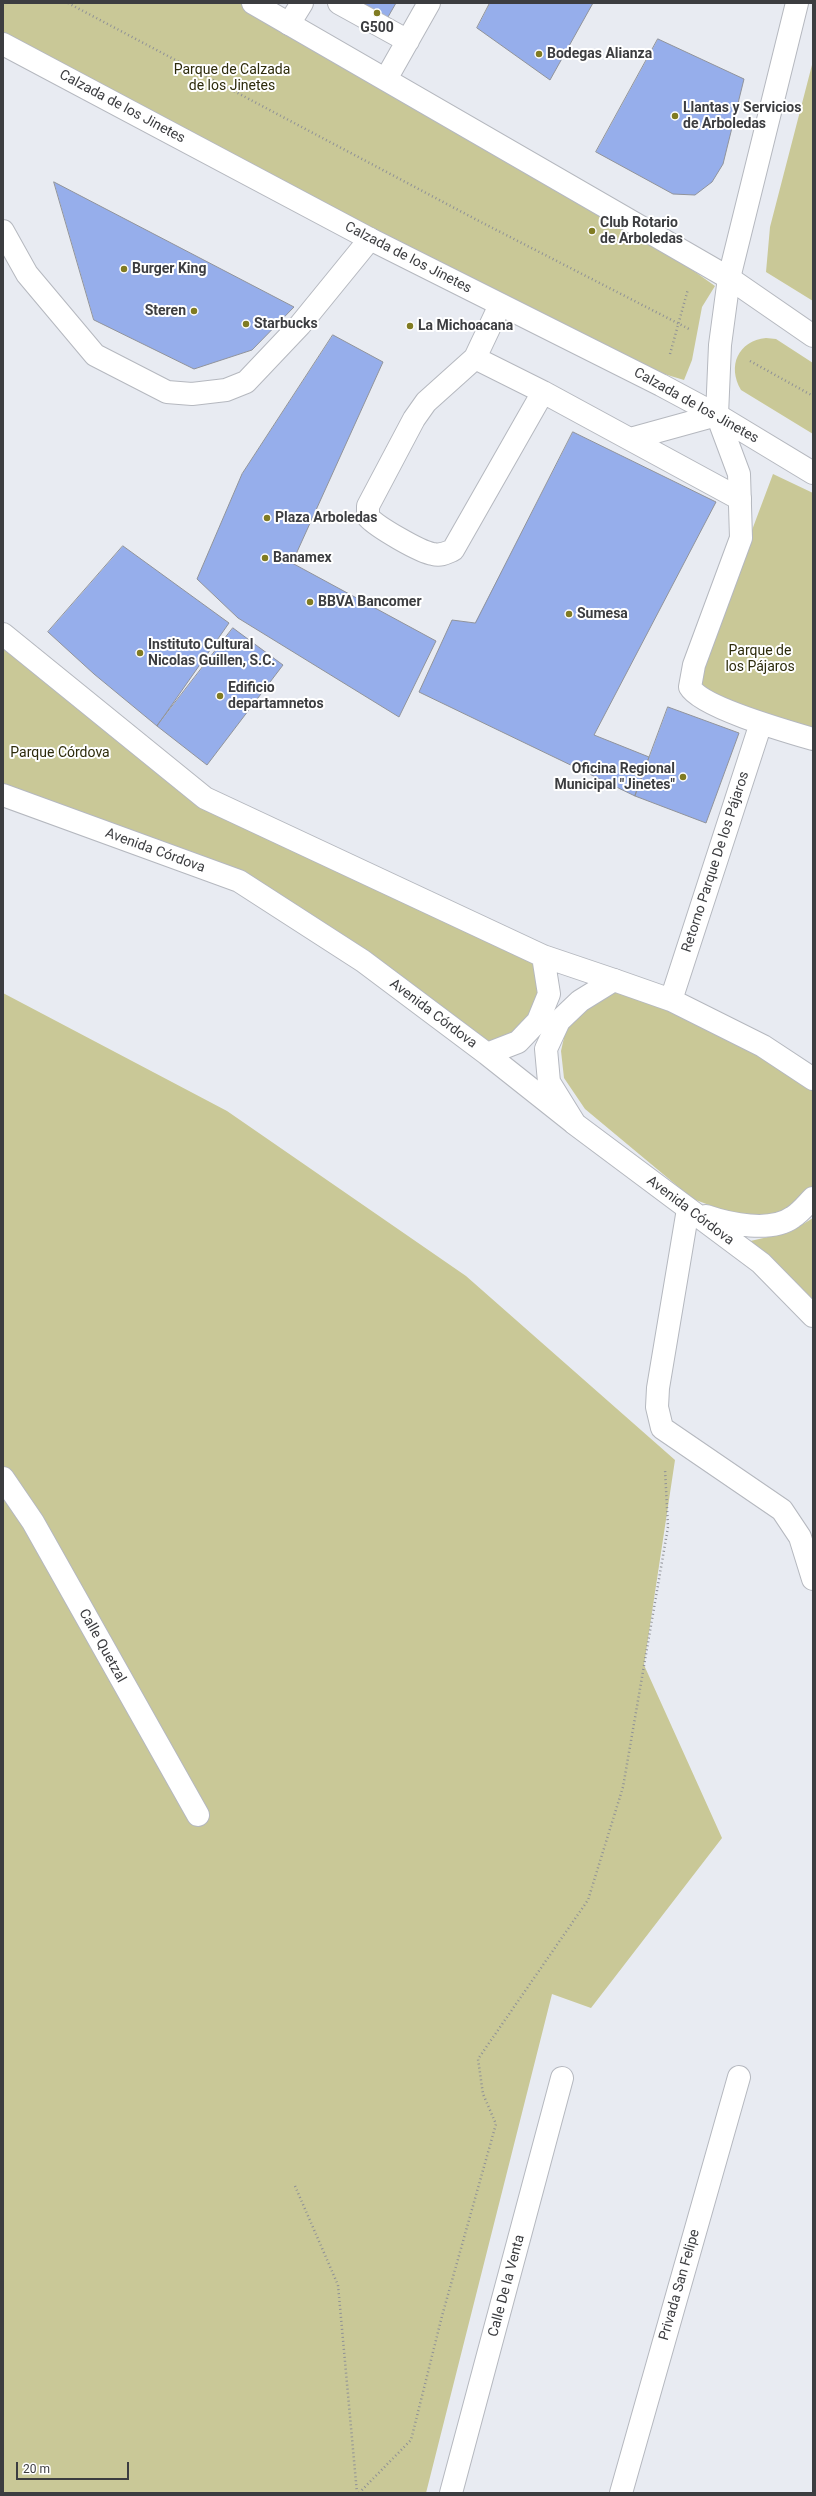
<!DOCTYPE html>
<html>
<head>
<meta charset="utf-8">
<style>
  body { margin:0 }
  #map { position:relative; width:816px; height:2496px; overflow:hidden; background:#e8ebf2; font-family:Roboto,sans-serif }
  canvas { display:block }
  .frame { position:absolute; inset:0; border:4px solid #3c3d40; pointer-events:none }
  .scale { position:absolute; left:16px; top:2462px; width:113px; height:18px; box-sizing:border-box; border:2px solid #3c3d40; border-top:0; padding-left:5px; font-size:12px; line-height:14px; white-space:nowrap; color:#3c3d40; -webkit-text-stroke:3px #fff; paint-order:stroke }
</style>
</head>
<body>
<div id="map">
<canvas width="816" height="2496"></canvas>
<div class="frame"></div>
<div class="scale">20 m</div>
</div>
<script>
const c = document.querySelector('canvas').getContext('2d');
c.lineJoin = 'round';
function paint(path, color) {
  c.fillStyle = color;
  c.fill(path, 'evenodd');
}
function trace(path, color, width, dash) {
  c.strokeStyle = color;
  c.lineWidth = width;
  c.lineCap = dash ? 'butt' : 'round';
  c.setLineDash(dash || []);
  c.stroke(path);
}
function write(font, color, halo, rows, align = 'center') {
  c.font = font + ' Roboto,sans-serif';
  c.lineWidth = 4;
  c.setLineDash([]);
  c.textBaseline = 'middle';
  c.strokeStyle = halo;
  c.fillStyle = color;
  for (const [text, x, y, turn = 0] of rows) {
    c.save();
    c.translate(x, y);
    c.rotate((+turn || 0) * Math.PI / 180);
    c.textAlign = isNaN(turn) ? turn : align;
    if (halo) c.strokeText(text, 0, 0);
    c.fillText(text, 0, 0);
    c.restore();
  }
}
const green = new Path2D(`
  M3,3h241l399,232 72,51 -13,21 -10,53 -8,20 -53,-16 -628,-326z
  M813,61v240l-47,-29 4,-45z
  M766,338l10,1 37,24v71l-72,-44c-14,-24 -3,-49 25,-52z
  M773,474l40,19v236l-50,-10 -69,-34z
  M3,638l201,161 336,159 5,35 -10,26 -47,31 -248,-172 -237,-87z
  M616,986l145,67 52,36v98l-26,27 -40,5 -54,-20 -108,-90 -21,-31 -3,-27 6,-27z
  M3,993l224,118 239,165 209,184 -31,205 78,173 -131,170 -39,-14 -126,499h-423z
  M813,1218v85l-67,-61 44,-10z`);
const building = new Path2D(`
  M346,3h50l-12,21z
  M490,3h103l-43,77 -73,-52z
  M658,39l86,40 -21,85 -11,18 -17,13 -22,-1 -77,-42z
  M54,182l240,125 -42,43 -58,19 -100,-49z
  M333,335l50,27 -91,201 144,78 -37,76 -161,-99 -41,-39 45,-105z
  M573,432l143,70 -122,233 55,22 -14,39 -216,-104 33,-72 23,3z
  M123,546l106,77 -72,103 -63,-52 -46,-42z
  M233,628l50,37 -76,100 -50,-39z
  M668,707l71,26 -33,90 -71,-27z`);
const path = new Path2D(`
  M68,3l409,217 214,110
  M670,354l18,-65
  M750,361l63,35
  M295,2186l43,99 19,208
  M359,2493l52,-53 31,-124 54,-192 -13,-30 -5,-35 110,-159 35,-113 45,-260 -3,-58`);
const service = new Path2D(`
  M339,3l69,38
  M289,24l13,-21
  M386,79l43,-76
  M500,305l-25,53 -49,44 -12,17 -46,87v11c9,10 52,35 65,37 8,2 13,-1 20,-4l90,-158
  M475,358l68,34 197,107
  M630,439l87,-24`);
const minor = new Path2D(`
  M3,231l24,43 68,81 72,37 25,2 34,-4 20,-8 54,-57 70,-86
  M3,634l202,164 338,158 71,24
  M3,795l236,86 124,80 124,93 87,69
  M487,1054l31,-12 20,-21 11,-27 -6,-38
  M688,1209l-30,179 -1,19 5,21 120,82 18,27 13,42
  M3,1478l30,44 165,293
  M451,2493l111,-415
  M621,2493l118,-416`);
const tertiary = new Path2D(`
  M717,415l3,-70 9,-67 68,-275`);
const secondary = new Path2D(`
  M253,3l476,275 84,58
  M3,44l367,195 291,146 56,30 96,58
  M717,415l22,59 2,64 -47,127 -4,22c11,20 99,45 123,52
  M671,1000l90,-277
  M813,1079l-50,-33 -92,-46 -57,-20 -34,21 -21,20 -13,28 3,33 26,42 186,139 52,53
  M706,1216c23,8 65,17 87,1 8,-5 14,-13 20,-19`);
const markers = [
  [377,13,4,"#807b22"],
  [539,54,4,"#807b22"],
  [675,116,4,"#807b22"],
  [592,231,4,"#807b22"],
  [124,269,4,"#807b22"],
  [194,311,4,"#807b22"],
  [246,324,4,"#807b22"],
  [410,326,4,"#807b22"],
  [267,518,4,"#807b22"],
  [265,558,4,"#807b22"],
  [310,602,4,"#807b22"],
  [569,614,4,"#807b22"],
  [140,653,4,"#807b22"],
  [220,696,4,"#807b22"],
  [683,777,4,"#807b22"]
];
const poiNames = [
  ["G500",377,28,"center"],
  ["Bodegas Alianza",547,54],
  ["Llantas y Servicios",683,108],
  ["de Arboledas",683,124],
  ["Club Rotario",600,223],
  ["de Arboledas",600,239],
  ["Burger King",132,269],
  ["Steren",186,311,"right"],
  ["Starbucks",254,324],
  ["La Michoacana",418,326],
  ["Plaza Arboledas",275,518],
  ["Banamex",273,558],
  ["BBVA Bancomer",318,602],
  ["Sumesa",577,614],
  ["Instituto Cultural",148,645],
  ["Nicolas Guillen, S.C.",148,661],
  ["Edificio",228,688],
  ["departamnetos",228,704],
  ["Oficina Regional",675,769,"right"],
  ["Municipal \"Jinetes\"",675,785,"right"]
];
const parkNames = [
  ["Parque de Calzada",232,70],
  ["de los Jinetes",232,86],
  ["Parque de",760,651],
  ["los Pájaros",760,667],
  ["Parque Córdova",60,753]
];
const streetNames = [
  ["Calzada de los Jinetes",122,107,28],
  ["Calzada de los Jinetes",408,258,27],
  ["Calzada de los Jinetes",696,406,29],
  ["Avenida Córdova",155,851,20],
  ["Retorno Parque De los Pájaros",716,862,-72],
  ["Avenida Córdova",433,1014,37],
  ["Avenida Córdova",690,1211,37],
  ["Calle Quetzal",102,1646,61],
  ["Privada San Felipe",680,2285,-74],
  ["Calle De la Venta",507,2286,-75]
];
paint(green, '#c9c897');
paint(building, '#96aeeb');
trace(building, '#90939a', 1);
trace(service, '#b5b8bf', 24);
trace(minor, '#b5b8bf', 24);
trace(tertiary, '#b5b8bf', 24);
trace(secondary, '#b5b8bf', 24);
trace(path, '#8f9196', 2.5, [1, 3]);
trace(service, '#fff', 22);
trace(minor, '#fff', 22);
trace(tertiary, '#fff', 22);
trace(secondary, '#fff', 22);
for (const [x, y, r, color] of markers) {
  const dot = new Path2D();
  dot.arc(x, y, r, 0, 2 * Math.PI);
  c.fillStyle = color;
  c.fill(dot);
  trace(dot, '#fff', 1.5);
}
write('bold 14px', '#3c3d40', '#fff', poiNames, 'left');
write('14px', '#2d2b0b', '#fff', parkNames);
write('14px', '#3c3d40', '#fff', streetNames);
</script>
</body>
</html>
